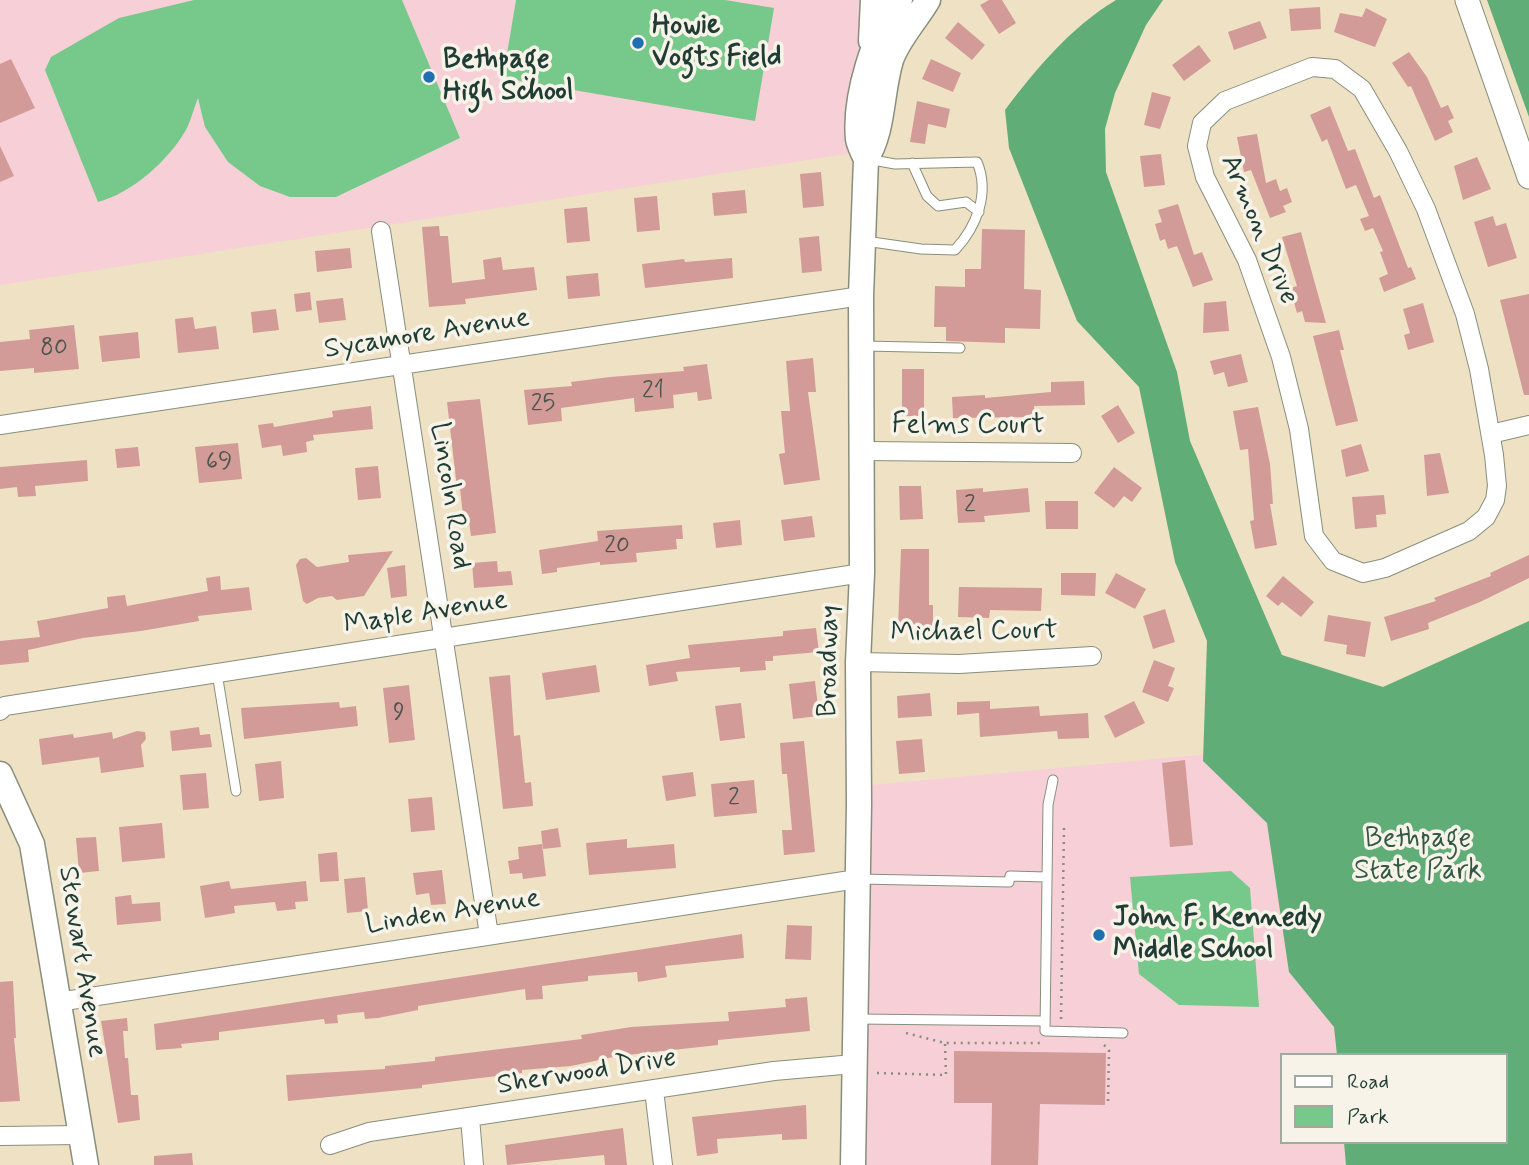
<!DOCTYPE html>
<html>
<head>
<meta charset="utf-8">
<style>
  body { margin:0 }
  #map { position:relative; width:1529px; height:1165px; overflow:hidden; background:#efe1c4; font-family:Mynerve,sans-serif }
  canvas { display:block }
  .legend { position:absolute; left:1280px; top:1053px; width:228px; height:91px; box-sizing:border-box; background:#f7f3e8; border:2px solid #a1aaa0; margin:0; padding:9px 12px; list-style:none; font-size:21px; color:#1f3d34 }
  .legend li { display:flex; align-items:center; gap:14px; height:35px }
  .legend b { width:35px; border:2px solid #a1aaa0 }
</style>
</head>
<body>
<div id="map">
<canvas width="1529" height="1165"></canvas>
<ul class="legend">
<li><b style="height:9px;background:#fff"></b>Road</li>
<li><b style="height:19px;background:#77c98b"></b>Park</li>
</ul>
</div>
<script>
const c = document.querySelector('canvas').getContext('2d');
c.lineJoin = 'round';
function paint(path, color) {
  c.fillStyle = color;
  c.fill(path, 'evenodd');
}
function trace(path, color, width, dash) {
  c.strokeStyle = color;
  c.lineWidth = width;
  c.lineCap = dash ? 'butt' : 'round';
  c.setLineDash(dash || []);
  c.stroke(path);
}
function write(font, color, halo, rows, align = 'center') {
  c.font = font + ' Mynerve,sans-serif';
  c.lineWidth = 7;
  c.setLineDash([]);
  c.textBaseline = 'middle';
  c.strokeStyle = halo;
  c.fillStyle = color;
  for (const [text, x, y, turn = 0] of rows) {
    c.save();
    c.translate(x, y);
    c.rotate((+turn || 0) * Math.PI / 180);
    c.textAlign = isNaN(turn) ? turn : align;
    if (halo) c.strokeText(text, 0, 0);
    c.fillText(text, 0, 0);
    c.restore();
  }
}
const built = new Path2D(`
  M0,0h862l-9,153 -853,132z
  M1243,751l144,304h-105v87h146l11,23h-574l6,-380z`);
const green = new Path2D(`
  M194,0h208l58,138 -124,59h-46l-30,-11 -32,-24 -23,-35 -7,-29c-4,10 -7,22 -12,32 -18,31 -54,63 -88,72l-53,-132 6,-13 68,-39z
  M516,0h209l49,8 -19,113 -252,-43z
  M1231,871l19,17 9,119 -80,-2 -40,-31 -9,-97z`);
const forest = new Path2D(`
  M1116,0h47l-17,25 -31,68 -10,36 1,43 71,200 13,69 92,214 101,32 146,-66v544h-183l-2,-23h162v-87h-169l-3,-28 -45,-55 -22,-149 -64,-62 4,-120 -32,-79 -36,-175 -62,-66 -68,-173 -4,-38c31,-41 66,-83 111,-110z
  M1487,0h42v117z`);
const building = new Path2D(`
  M989,0h13l14,23 -17,11 -19,-29z
  M1320,7l1,22 -30,2 -2,-22z
  M1366,8l21,11 -12,28 -41,-15 6,-19 22,4z
  M1260,21l7,17 -33,12 -6,-18z
  M958,22l27,23 -13,15 -27,-22z
  M1199,45l12,16 -27,20 -12,-16z
  M1409,52l18,25 14,31 7,-3 6,13 -6,3 5,11 -18,9 -24,-55 -3,1 -16,-24z
  M11,59l24,49 -35,15v-59z
  M931,59l30,14 -8,19 -31,-13z
  M1152,92l19,5 -11,32 -16,-4z
  M917,101l33,8 -4,19 -18,-4 -3,20 -15,-2z
  M1330,106l18,45 7,-2 19,49 6,-3 28,73 3,-1 5,12 -32,13 -5,-14 9,-4 -8,-22 3,-1 -10,-23 -8,3 -5,-12 9,-3 -13,-31 -10,4 -19,-50 -5,3 -12,-27z
  M1257,134l9,49 10,-4 4,12 7,-3 5,14 -9,4 3,6 -16,6 -19,-48 -7,2 -7,-35z
  M0,146l14,30 -14,6z
  M1161,154l4,31 -21,2 -4,-31z
  M1477,157l14,32 -28,11 -9,-34z
  M821,172l3,34 -21,2 -3,-34z
  M745,190l2,23 -33,3 -2,-23z
  M657,196l3,34 -23,2 -3,-34z
  M1178,204l16,51 8,-3 11,28 -20,7 -16,-41 -9,3 -3,-10 -5,2 -5,-17 7,-2 -4,-12z
  M587,207l3,34 -23,2 -3,-34z
  M1493,216l3,10 10,-3 11,35 -29,9 -14,-45z
  M439,226l1,10h8l4,47 33,-4 -2,-19 18,-3 2,13 31,-3 3,23 -72,9 1,5 -37,3 -7,-80z
  M982,229l43,1 -1,59 17,1 -1,39 -35,-1v15l-59,-2v-14h-12l1,-41 30,1v-18h16z
  M1301,232l8,30 17,61 -21,-1 -3,-11 -5,2 -7,-25 7,-2 -15,-49z
  M819,236l3,35 -20,2 -3,-35z
  M350,248l2,20 -35,4 -2,-21z
  M732,258l1,20 -88,10 -3,-24 42,-5 1,3z
  M598,273l2,23 -32,3 -2,-23z
  M310,292l2,18 -16,2 -2,-18z
  M1529,294v101h-5l-24,-95z
  M343,298l3,22 -27,3 -3,-22z
  M1226,301l3,30 -26,2 1,-30z
  M1423,303l11,39 -26,8 -4,-15 6,-2 -7,-24z
  M276,309l3,21 -26,3 -2,-21z
  M193,317l2,12 21,-3 3,23 -41,4 -3,-34z
  M74,325l5,44 -45,4v-5l-34,3v-29l30,-3 -1,-9z
  M1339,330l5,20h-4l18,71 -22,5 -23,-90z
  M138,332l2,26 -38,4 -3,-26z
  M1241,354l7,28 -20,5 -4,-15 -10,3 -4,-14z
  M813,358l3,34h-8l12,88 -36,5 -5,-31 6,-1 -4,-42h9l-4,-50z
  M707,364l5,35 -14,2 -1,-9 -24,3 1,13 -39,4 -1,-14 -73,10 1,13 -34,4 -4,-35 48,-4 -1,-4 39,-5 74,-6 -1,-4z
  M902,369h22v47h-22z
  M1084,381l1,24 -51,1 1,11 -82,1 -1,-21 33,-2v3l66,-6v-10z
  M480,399l16,134 -25,3 -3,-21 -5,1 -3,-28h-3l-10,-86z
  M1118,405l17,28 -17,10 -17,-27z
  M371,406l2,23 -60,6 1,5 -8,2 1,10 -24,4 -2,-11 -19,3 -4,-23 15,-2 1,4 59,-10 -1,-6z
  M1258,407l12,57 3,40h-3l7,41 -22,4 -5,-28 4,-1 -6,-71 -8,1 -7,-39z
  M238,443l4,36 -43,4 -4,-36z
  M1361,444l8,27 -23,6 -5,-27z
  M138,447l2,19 -23,2 -2,-19z
  M1440,453l9,40 -22,3 -3,-41z
  M87,460l1,21 -53,5 1,10 -18,1 -1,-10 -17,2v-22z
  M378,466l3,32 -23,2 -3,-32z
  M1114,467l28,21 -10,14 -8,-6 -10,12 -20,-15z
  M899,486h22l2,33 -23,1z
  M983,488v4l45,-4 2,24 -46,4 1,6 -27,1 -2,-33z
  M1384,495l2,19 -10,1 1,12 -22,2 -3,-32z
  M1045,501h33v28h-32z
  M812,516l3,21 -31,4 -3,-21z
  M740,520l2,25 -26,3 -3,-25z
  M682,525l1,14h-7l1,10 -41,4 1,9 -37,3v-3l-43,6v4l-15,2 -3,-24 59,-9 -1,-10z
  M901,549h28v56h4v23h-35z
  M393,551l-29,45 -27,4 -5,-4 -14,2 -11,6 -4,-3 -7,-36 4,-6 6,-1 11,9 32,-5 -1,-7z
  M1529,555v23l-49,24 -52,21 1,6 -38,12 -7,-24 52,-16 -2,-3 57,-22 -1,-3z
  M497,561l1,11 13,-1 2,14 -39,3 -2,-25z
  M405,565l2,31 -16,2 -4,-30z
  M1061,573h35l-1,23 -34,-1z
  M1116,573l30,16 -11,20 -30,-16z
  M220,576l1,14 28,-3 3,23 -54,6 1,5 -58,10 -58,7 -55,12 1,12 -29,3v-24l40,-4 -3,-16 71,-13 -1,-11 18,-2 2,11 81,-15 -2,-13z
  M1283,576l31,26 -13,15 -19,-15 -4,4 -12,-10z
  M959,587l83,1 -1,23 -51,-1 -1,8 -31,-1z
  M1165,609l10,33 -22,7 -10,-33z
  M1328,615l43,7 -6,35 -19,-3 1,-9 -23,-4z
  M816,628l3,24 -46,4v5h-8l1,9 -26,2v-5l-64,5 2,9 -29,5 -3,-21 44,-7 -2,-13 95,-9v-5z
  M1154,660l21,8 -7,18 6,2 -6,14 -26,-10z
  M596,665l4,27 -54,8 -4,-27z
  M510,675l4,61 6,-1 5,48 6,-1 2,24 -30,3 -14,-132z
  M815,681l4,35 -26,3 -4,-35z
  M409,685l6,55 -26,3 -6,-55z
  M930,693l2,23 -34,2 -1,-22z
  M990,701v8l49,-3 1,10 48,-3 1,25 -31,1 -1,-8 -77,6 -1,-24 -22,2v-13z
  M1134,701l11,22 -30,15 -11,-22z
  M339,702l1,6 16,-2 2,20 -114,13 -3,-31z
  M741,703l4,35 -25,3 -5,-35z
  M199,727l1,8 10,-1 2,13 -40,4 -2,-20z
  M137,731l8,1 1,7 -5,6 3,22 -43,6 -2,-16 -57,8 -3,-26 34,-5 1,4 38,-6 1,7z
  M922,739l3,33 -26,2 -3,-33z
  M804,741l11,111 -31,3 -2,-25h10l-5,-56h-5l-2,-31z
  M1185,760l8,85 -23,2 -8,-84z
  M281,761l3,37 -25,3 -4,-37z
  M693,772l3,24 -30,5 -4,-25z
  M206,773l3,35 -26,2 -3,-35z
  M754,780l3,33 -43,4 -3,-33z
  M432,797l3,33 -24,2 -3,-33z
  M162,823l3,35 -43,4 -3,-35z
  M558,828l3,19 -18,2 -2,-18z
  M96,837l3,34 -20,2 -3,-35z
  M627,839v9l47,-4 2,24 -87,7 -3,-32z
  M542,844l4,32 -23,3 -1,-6 -12,1 -2,-13 11,-2 -1,-12z
  M337,852l2,29 -19,1 -2,-28z
  M442,870l4,34 -15,1 -2,-12 -13,2 -3,-22z
  M365,877l3,34 -21,2 -3,-34z
  M229,881l2,8 75,-8 2,20 -13,1 1,7 -19,2 -2,-9 -41,4 1,7 -30,5 -5,-32z
  M131,895l1,9 28,-2 1,19 -44,4 -2,-28z
  M787,925l25,1 -1,34 -26,-1z
  M742,934l2,24 -79,8 2,11 -29,5 -1,-10 -49,4v5l-46,5 1,13 -17,1 -1,-11 -107,17v4l-40,8 -13,1 -1,-7 -12,1 -15,2 1,8 -13,1 -1,-5 -105,13v8l-38,4 1,4 -26,2 -2,-26z
  M13,981l3,57h-2l6,63 -20,1v-120z
  M807,997l3,34 -92,9v5l-100,11 -47,10 -49,4v3l-100,12v3l-134,13 -2,-26 99,-6v-3l50,-5v-4l147,-18 -1,-4 50,-8 98,-6 -1,-9 58,-5 -1,-8z
  M127,1018l1,13h-5l2,27h3l3,37h7l2,25 -22,3 -17,-102z
  M954,1051l152,2 -1,52 -65,-1 -2,61h-47l1,-62h-38z
  M806,1105l1,34 -25,1v-6l-65,5 1,14 -21,3 -5,-39z
  M623,1128l4,37h-22l-1,-10 -97,10 -2,-20z
  M192,1153l1,12h-39v-9z`);
const path = new Path2D(`
  M1061,1019l3,-191
  M906,1033l39,10h97
  M1104,1045l5,5 -1,53
  M877,1073l69,2 -1,-32`);
const service = new Path2D(`
  M912,163l15,33 11,10 28,-4 13,10
  M865,241l56,8 34,1c22,-24 35,-57 22,-88l-82,2 -28,-5
  M864,346l96,2
  M217,673l19,118
  M1053,780l-5,25 -3,226 78,2
  M859,879l150,3 1,-6 37,1
  M857,1019l188,2`);
const minor = new Path2D(`
  M1312,67l23,2 27,20 36,62 28,58 39,105 14,55 15,86 3,31 -2,14 -9,17 -17,14 -84,37 -22,5 -30,-12 -19,-25 -15,-107 -18,-72 -34,-97 -42,-83 -8,-31 5,-23 23,-22z
  M381,231l108,704
  M0,425l861,-129
  M1491,434l38,-9
  M863,451l209,2
  M858,662l101,2 133,-8
  M0,711l5,-5 857,-133
  M58,1002l799,-123
  M654,1090l9,75
  M470,1118l4,47
  M0,1136l80,-1
  M330,1145l39,-13 405,-61 80,-7`);
const tertiary = new Path2D(`
  M1467,0l62,177`);
const secondary = new Path2D(`
  M871,41l2,-41
  M866,159c18,-28 15,-66 25,-99 7,-21 26,-41 37,-60
  M0,774l32,70 54,321
  M853,1165l6,-361 -1,-142 4,-89 -1,-277 5,-137c-3,-6 -7,-14 -8,-20 -4,-41 16,-108 42,-139`);
const markers = [
  [638,43,7,"#1f6fb2"],
  [429,77,7,"#1f6fb2"],
  [1099,935,7,"#1f6fb2"]
];
const numberNames = [
  ["80",54,349],
  ["21",653,392],
  ["25",543,405],
  ["69",219,463],
  ["2",970,506],
  ["20",617,547],
  ["9",399,714],
  ["2",734,799]
];
const poiNames = [
  ["Howie",652,27],
  ["Vogts Field",652,59],
  ["Bethpage",443,61],
  ["High School",443,93],
  ["John F. Kennedy",1113,919],
  ["Middle School",1113,951]
];
const streetNames = [
  ["Armon Drive",1258,230,67],
  ["Sycamore Avenue",427,335,-9],
  ["Felms Court",968,426],
  ["Lincoln Road",449,496,81],
  ["Maple Avenue",426,614,-9],
  ["Michael Court",974,633,-1],
  ["Broadway",830,661,-89],
  ["Linden Avenue",453,913,-9],
  ["Stewart Avenue",81,962,81],
  ["Sherwood Drive",587,1073,-9]
];
const parkNames = [
  ["Bethpage",1418,840],
  ["State Park",1418,872]
];
paint(built, '#f6cfd7');
paint(green, '#77c98b');
paint(forest, '#61ad77');
paint(building, '#d39b97');
trace(service, '#878f7c', 11);
trace(minor, '#878f7c', 20);
trace(tertiary, '#878f7c', 25);
trace(secondary, '#878f7c', 27);
trace(path, '#878f7c', 2.5, [2, 5]);
trace(service, '#fff', 9);
trace(minor, '#fff', 18);
trace(tertiary, '#fff', 23);
trace(secondary, '#fff', 24);
for (const [x, y, r, color] of markers) {
  const dot = new Path2D();
  dot.arc(x, y, r, 0, 2 * Math.PI);
  c.fillStyle = color;
  c.fill(dot);
  trace(dot, '#f7f3e8', 2.5);
}
write('24px', '#4c544d', null, numberNames);
write('bold 28px', '#1f3d34', '#f7f3e8', poiNames, 'left');
write('28px', '#1f3d34', '#f7f3e8', streetNames);
write('28px', '#315945', '#f7f3e8', parkNames);
</script>
</body>
</html>
